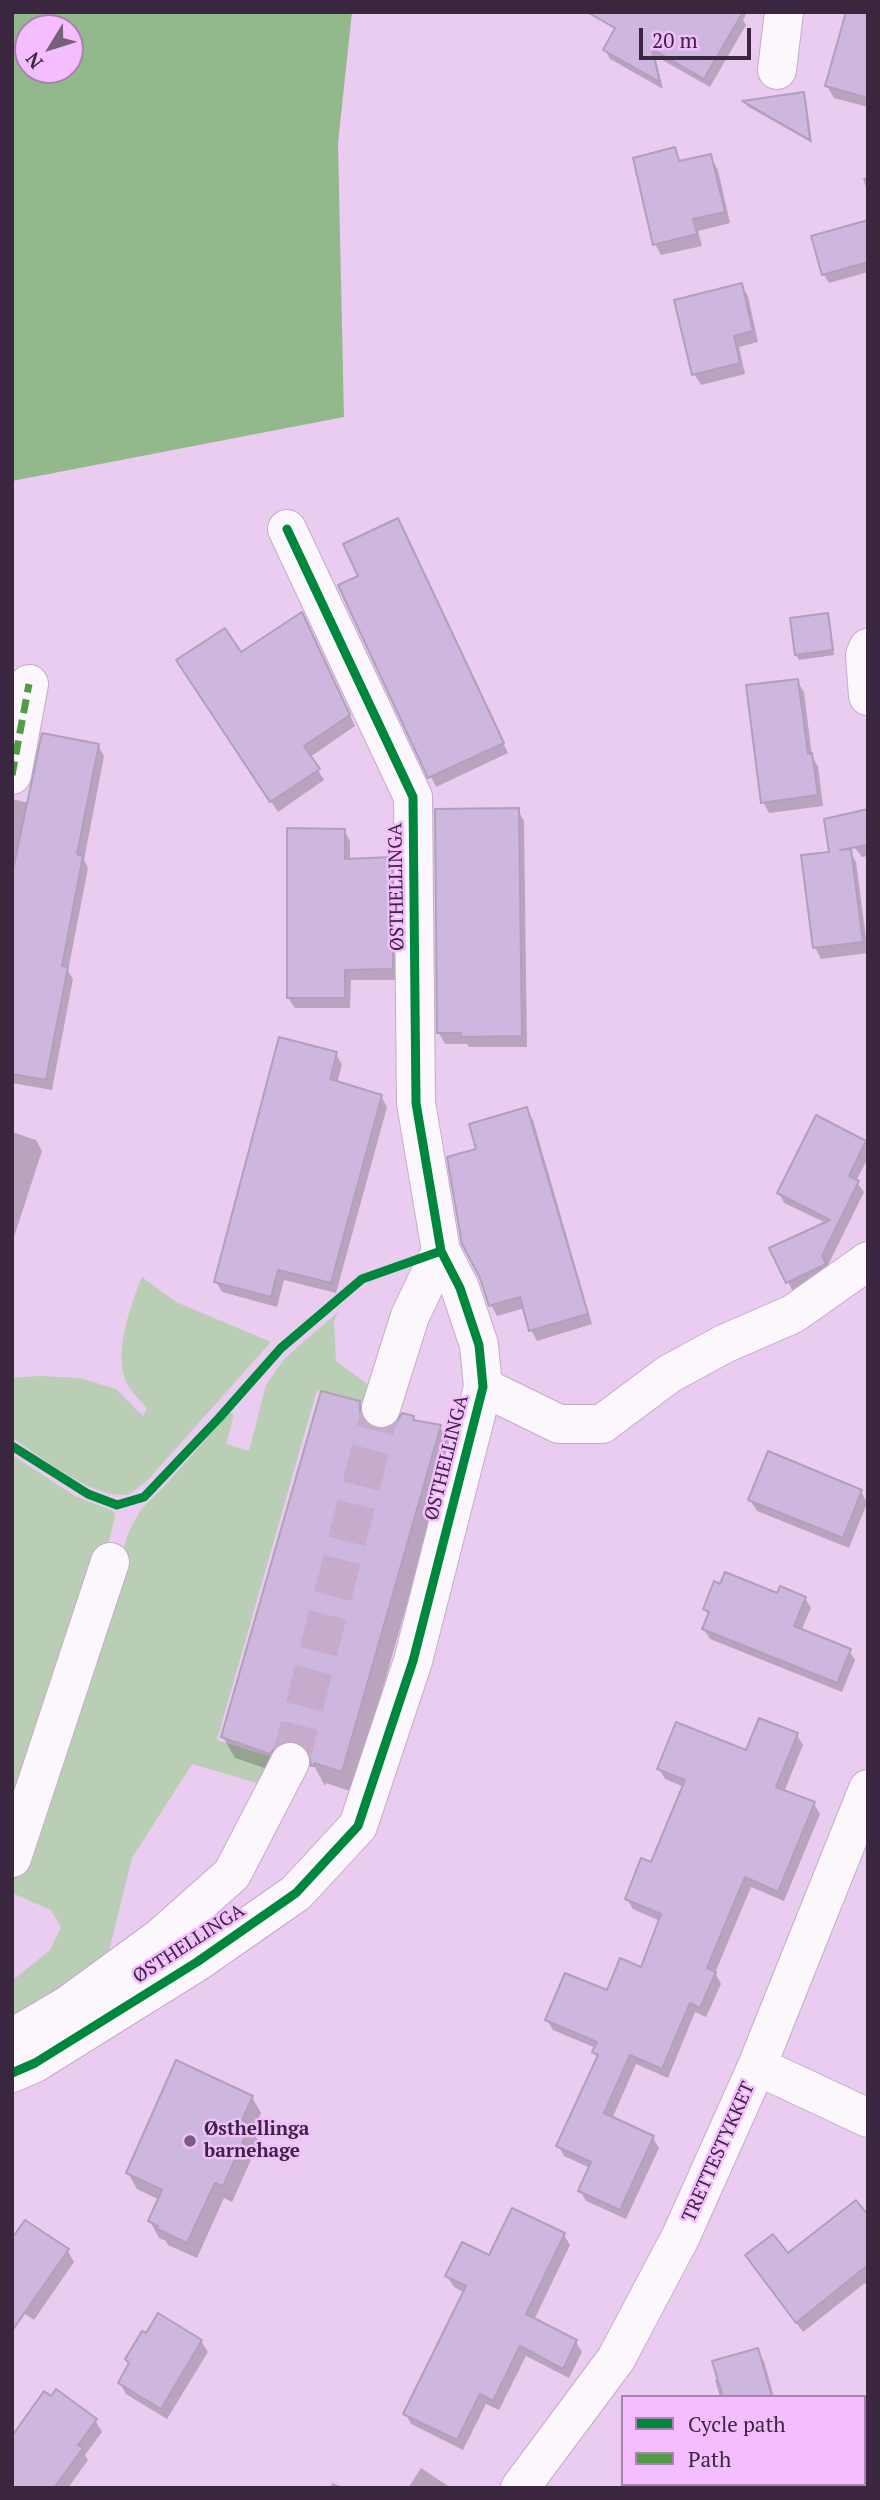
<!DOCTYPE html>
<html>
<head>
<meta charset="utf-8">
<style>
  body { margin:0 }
  #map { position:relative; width:880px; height:2500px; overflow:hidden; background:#e9ccef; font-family:"PT Serif",serif }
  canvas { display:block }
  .frame { position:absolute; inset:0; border:14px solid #3b2640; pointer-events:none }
  .legend { position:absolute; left:621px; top:2395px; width:245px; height:91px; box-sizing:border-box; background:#f3bdfe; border:2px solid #a981b2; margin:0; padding:9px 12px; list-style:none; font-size:21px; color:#3b2640 }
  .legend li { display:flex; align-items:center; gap:14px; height:35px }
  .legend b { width:35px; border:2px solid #a981b2 }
  .north { position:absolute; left:14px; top:14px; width:70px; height:70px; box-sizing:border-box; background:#f3bdfe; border:2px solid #a981b2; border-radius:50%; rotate:232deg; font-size:19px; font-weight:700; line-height:28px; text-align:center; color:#3b2640 }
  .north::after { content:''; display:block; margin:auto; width:24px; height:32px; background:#78607d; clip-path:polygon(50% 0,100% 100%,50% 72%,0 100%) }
  .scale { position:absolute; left:639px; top:28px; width:112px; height:32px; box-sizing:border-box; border:4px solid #3b2640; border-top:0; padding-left:9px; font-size:21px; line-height:24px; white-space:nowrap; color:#3b2640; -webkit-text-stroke:5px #f3bdfe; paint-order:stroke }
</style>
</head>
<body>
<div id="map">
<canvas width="880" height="2500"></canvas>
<div class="frame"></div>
<ul class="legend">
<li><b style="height:9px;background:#00873e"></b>Cycle path</li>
<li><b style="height:9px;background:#529c46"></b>Path</li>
</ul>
<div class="north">N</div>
<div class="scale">20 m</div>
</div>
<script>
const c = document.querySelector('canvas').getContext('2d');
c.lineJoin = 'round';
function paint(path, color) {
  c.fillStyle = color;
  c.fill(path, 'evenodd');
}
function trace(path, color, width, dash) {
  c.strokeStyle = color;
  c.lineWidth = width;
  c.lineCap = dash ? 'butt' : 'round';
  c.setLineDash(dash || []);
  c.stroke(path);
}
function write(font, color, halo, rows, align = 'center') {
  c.font = font + ' "PT Serif",serif';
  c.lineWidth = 5;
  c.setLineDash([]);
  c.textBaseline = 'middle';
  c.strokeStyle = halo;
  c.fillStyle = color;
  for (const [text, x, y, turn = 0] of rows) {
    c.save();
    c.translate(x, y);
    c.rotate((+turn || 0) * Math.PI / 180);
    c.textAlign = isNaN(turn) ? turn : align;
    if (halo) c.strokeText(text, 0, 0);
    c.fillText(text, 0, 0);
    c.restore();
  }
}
const green = new Path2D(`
  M142,1277l34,25 95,40 -125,140c-5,3 -12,10 -18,12 -34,7 -88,-39 -116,-56v-60l28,-2 40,2 36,11 27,27 4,-8c-6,-7 -13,-13 -18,-21 -18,-29 1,-80 13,-110z
  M338,1312l-4,10 2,39 38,28 -8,14 -49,-13 -100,350 58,18 -11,27 -72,-21 -60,94 -24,97 -96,64v-38l38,-31 11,-23 -10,-17 -39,-17v-438l63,41 38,15 2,5 -10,43 13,6 11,-34 13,-23 20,-19 67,-76h4v6l-7,25 23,7 17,-66 19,-27z`);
const forest = new Path2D(`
  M12,12h340l-14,131 6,274 -332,64zM28,28h42v42h-42z`);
const shadow = new Path2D(`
  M626,12h121l-4,8 3,5 -36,62 -55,-31 8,33 -53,-30 -5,-9z
  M868,12v95l-34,-9 -7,-12z
  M803,94l3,5 6,44 -65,-37 -2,-4z
  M674,149l7,14 30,-5 7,12 12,53 -32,8 4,15 -41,9 -6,-11z
  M868,177v18l-5,-17z
  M868,221v51l-39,11 -5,-8 -11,-38z
  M741,285l7,11 10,46 -19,5 6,27 -44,11 -7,-11z
  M403,531l105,222 -72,34 -96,-201 20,-10z
  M827,615l3,5 4,35 -35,5 -3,-5z
  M307,624l48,102 -45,31 14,23 -46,32 -94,-141 56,-17z
  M797,681l7,11 8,65 6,9 5,40 -54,7 -6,-11z
  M98,745l6,11 -20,104 4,8 -20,103 5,8 -21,111 -40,-7v-284l16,4z
  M518,810l6,11 3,226h-58l-2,-3h-22l-6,-11z
  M868,811v45l-6,1 -23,-29z
  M344,830l6,11v19l41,-1 6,10 1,111h-47l-1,28h-55l-7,-10z
  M850,851l6,11 12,91 -47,6 -6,-12z
  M336,1054l6,11 -5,18 44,13 6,11 -51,186 -52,-13 -7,27 -55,-15 -6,-10z
  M527,1110l6,10 59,204 -55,17 -6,-11 -6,-22 -28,8 -6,-11 -13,-155z
  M12,1132l24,8 6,11 -30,92z
  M865,1142l3,4v12l-12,23 8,11 -37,75 -34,25 -21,-44 54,-25 -42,-20 -5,-10z
  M359,1402l12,21v6l14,2 28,-13 2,4 25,5 12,20 -99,345 -27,-9 -1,3 -13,-24 -10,-2 -20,14 -47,-16 -12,-21z
  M861,1491l6,12 -18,45 -92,-37 -7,-11z
  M778,1595l27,3 6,10 -10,23 48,20 6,9 -13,32 -132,-53 -6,-10 5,-12 -4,-8z
  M797,1735l6,10 -19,47 30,12 6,10 -36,87 -33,-14 -36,86 6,11 -15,33 -11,-5 -27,66 -32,-14 -24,55 41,19 6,10 -33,71 -40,-18 -6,-11 10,-22 -26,-12 -6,-11 40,-86 -4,-7 2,-4 -43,-18 -6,-10 61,-27 34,-24 18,-48 -27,-12 -6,-10 25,-34 32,-78 -19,-8 -6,-10 88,-17z
  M252,2097l9,16 -8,19 6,10 -27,60 -8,-4 -27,60 -29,-13 -2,-4 -7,-3 -9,-17 10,-21 -23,-11 -9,-16z
  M868,2218v69l-3,-4 -62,49 -49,-66 34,-10z
  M564,2235l6,10 -36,75 42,22 6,10 -13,26 -43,-22 -27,54 -13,-6 -23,46 -52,-26 -6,-11 60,-120 -11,-6 -7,-11 43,-18z
  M67,2250l7,12 -40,58 -22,-15z
  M201,2341l7,11 -41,67 -41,-25 -6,-11 10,-18 -3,-6z
  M757,2350l7,11 10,36h-54l-5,-17z
  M95,2420l7,12 -17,23 3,5 -20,28h-56z
  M421,2468l30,20h-43z
  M866,2477l2,11h-33l10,-4h19z
  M332,2483l14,5h-16z
  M746,2484h27l-12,4h-13z`);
const building = new Path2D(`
  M587,12h156l-39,67 -52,-30 8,33 -57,-32 12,-22z
  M846,12h22v86l-43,-12z
  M804,92l6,48 -68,-39z
  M675,147l4,14 32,-7 14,58 -32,7 4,15 -44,11 -20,-87z
  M868,220v42l-46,13 -11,-39z
  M742,283l11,48 -19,5 6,27 -48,12 -18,-75z
  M398,518l106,225 -76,35 -90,-193 20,-9 -15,-32z
  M302,612l48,103 -46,31 16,23 -50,33 -94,-142 49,-32 16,24z
  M828,613l5,37 -38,5 -5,-37z
  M798,679l10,75 4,-1 6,42 -57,8 -15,-118z
  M42,733l57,11 -22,110 6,2 -21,110 6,1 -22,113 -34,-6v-200z
  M519,808l3,228 -61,1v-4h-24l-2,-224z
  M868,809v36l-28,5 11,-1 12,93 -50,6 -12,-93 28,-3 -5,-33z
  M287,828l58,1v30l47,-2 1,112 -48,1v28h-58z
  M279,1037l58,15 -7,27 52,16 -51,188 -53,-13 -7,27 -57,-15z
  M527,1107l61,207 -59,17 -9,-34 -31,9 -9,-28 -18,-34 -15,-87 29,-8 -7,-25z
  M816,1115l50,26 -17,35 10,5 -37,75 4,8 -40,19 -17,-35 61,-28 -53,-27z
  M321,1391l39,10v12l5,10 10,6h10l10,-4 7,-12 12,3 -1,4 28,5 -99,347 -28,-9v3h-3l-2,-15 -10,-9 -9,-2 -11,3 -9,11 -49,-17z
  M768,1451l94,39 -19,48 -95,-38z
  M725,1572l52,21 3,-7 26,11 -12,29 57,23 -14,34 -135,-54 7,-17 -6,-3 11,-28 6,3z
  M759,1718l39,15 -22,54 39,15 -37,90 -33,-15 -38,91 9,4 -16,36 -10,-5 -28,66 -32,-14 -26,58 50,23 -34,74 -42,-19 13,-29 -35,-16 42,-91 -6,-3 5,-10 -52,-22 20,-47 42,17 13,-32 21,9 20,-53 -36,-15 16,-41 10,4 34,-82 -28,-11 19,-47 70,28z
  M176,2060l77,36 -11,24 9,4 -28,62 -8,-3 -28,60 -30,-14 1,-3 -10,-5 14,-31 -36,-17z
  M856,2200l12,15v50l-72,58 -51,-68 28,-21 15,19z
  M512,2208l53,25 -39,81 51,26 -14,29 -43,-23 -27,55 -13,-7 -23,46 -54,-26 63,-128 -21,-10 17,-34 27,13z
  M25,2220l44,29 -57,82v-93z
  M158,2313l44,27 -41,69 -43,-26 11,-20 -4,-4 17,-28 4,2z
  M758,2348l14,49h-49l-11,-36z
  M56,2389l41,30 -19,26 5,3 -29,40h-42v-52l32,-45 7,5z`);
const minorTunnel = new Path2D(`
  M290,1762l91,-354`);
const minor = new Path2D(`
  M777,70l7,-58
  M868,648l-3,7 3,41
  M12,775l17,-91
  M483,1387l76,37h43l67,-50 55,-30 69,-30 75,-53
  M381,1408l29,-92 31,-65
  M12,1858l98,-296
  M12,2038l56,-33 93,-68 71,-63 58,-112
  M757,2066l111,52
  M12,2073l23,-10 162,-101 99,-69 62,-67 55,-165 70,-274 -4,-42 -19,-57 -19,-37 -25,-148 -3,-306 -126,-268
  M520,2488l96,-129 65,-123 76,-170 111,-277`);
const quiet = new Path2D(`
  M12,775l17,-91`);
const cycleway = new Path2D(`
  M12,1446l76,48 29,11 27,-8 75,-79 62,-70 81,-69 79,-28
  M12,2073l23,-10 162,-101 99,-69 62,-67 55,-165 70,-274 -4,-42 -19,-57 -19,-37 -25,-148 -3,-306 -126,-268`);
const markers = [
  [190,2141,7,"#78607d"]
];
const streetNames = [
  ["ØSTHELLINGA",397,887,-91],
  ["ØSTHELLINGA",447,1458,-76],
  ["ØSTHELLINGA",189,1944,-33],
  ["TRETTESTYKKET",719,2152,-66]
];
const poiNames = [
  ["Østhellinga",204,2130],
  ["barnehage",204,2152]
];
paint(green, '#b9ceb5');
paint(forest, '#93b88c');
paint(shadow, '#0003');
paint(building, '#cdb7de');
trace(building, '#b19fbc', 2);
trace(minorTunnel, '#c6abcc', 38, [38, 19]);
trace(minor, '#c3acc8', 40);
trace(minor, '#fcf7fd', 38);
trace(quiet, '#529c46', 7, [14, 7]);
trace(cycleway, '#00873e', 9);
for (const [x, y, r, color] of markers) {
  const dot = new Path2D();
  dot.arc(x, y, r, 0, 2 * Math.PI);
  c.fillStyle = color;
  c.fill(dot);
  trace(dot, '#f3bdfe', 2.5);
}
write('19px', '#3b2640', '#f3bdfe', streetNames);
write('bold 19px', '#3b2640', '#f3bdfe', poiNames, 'left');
</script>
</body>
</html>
